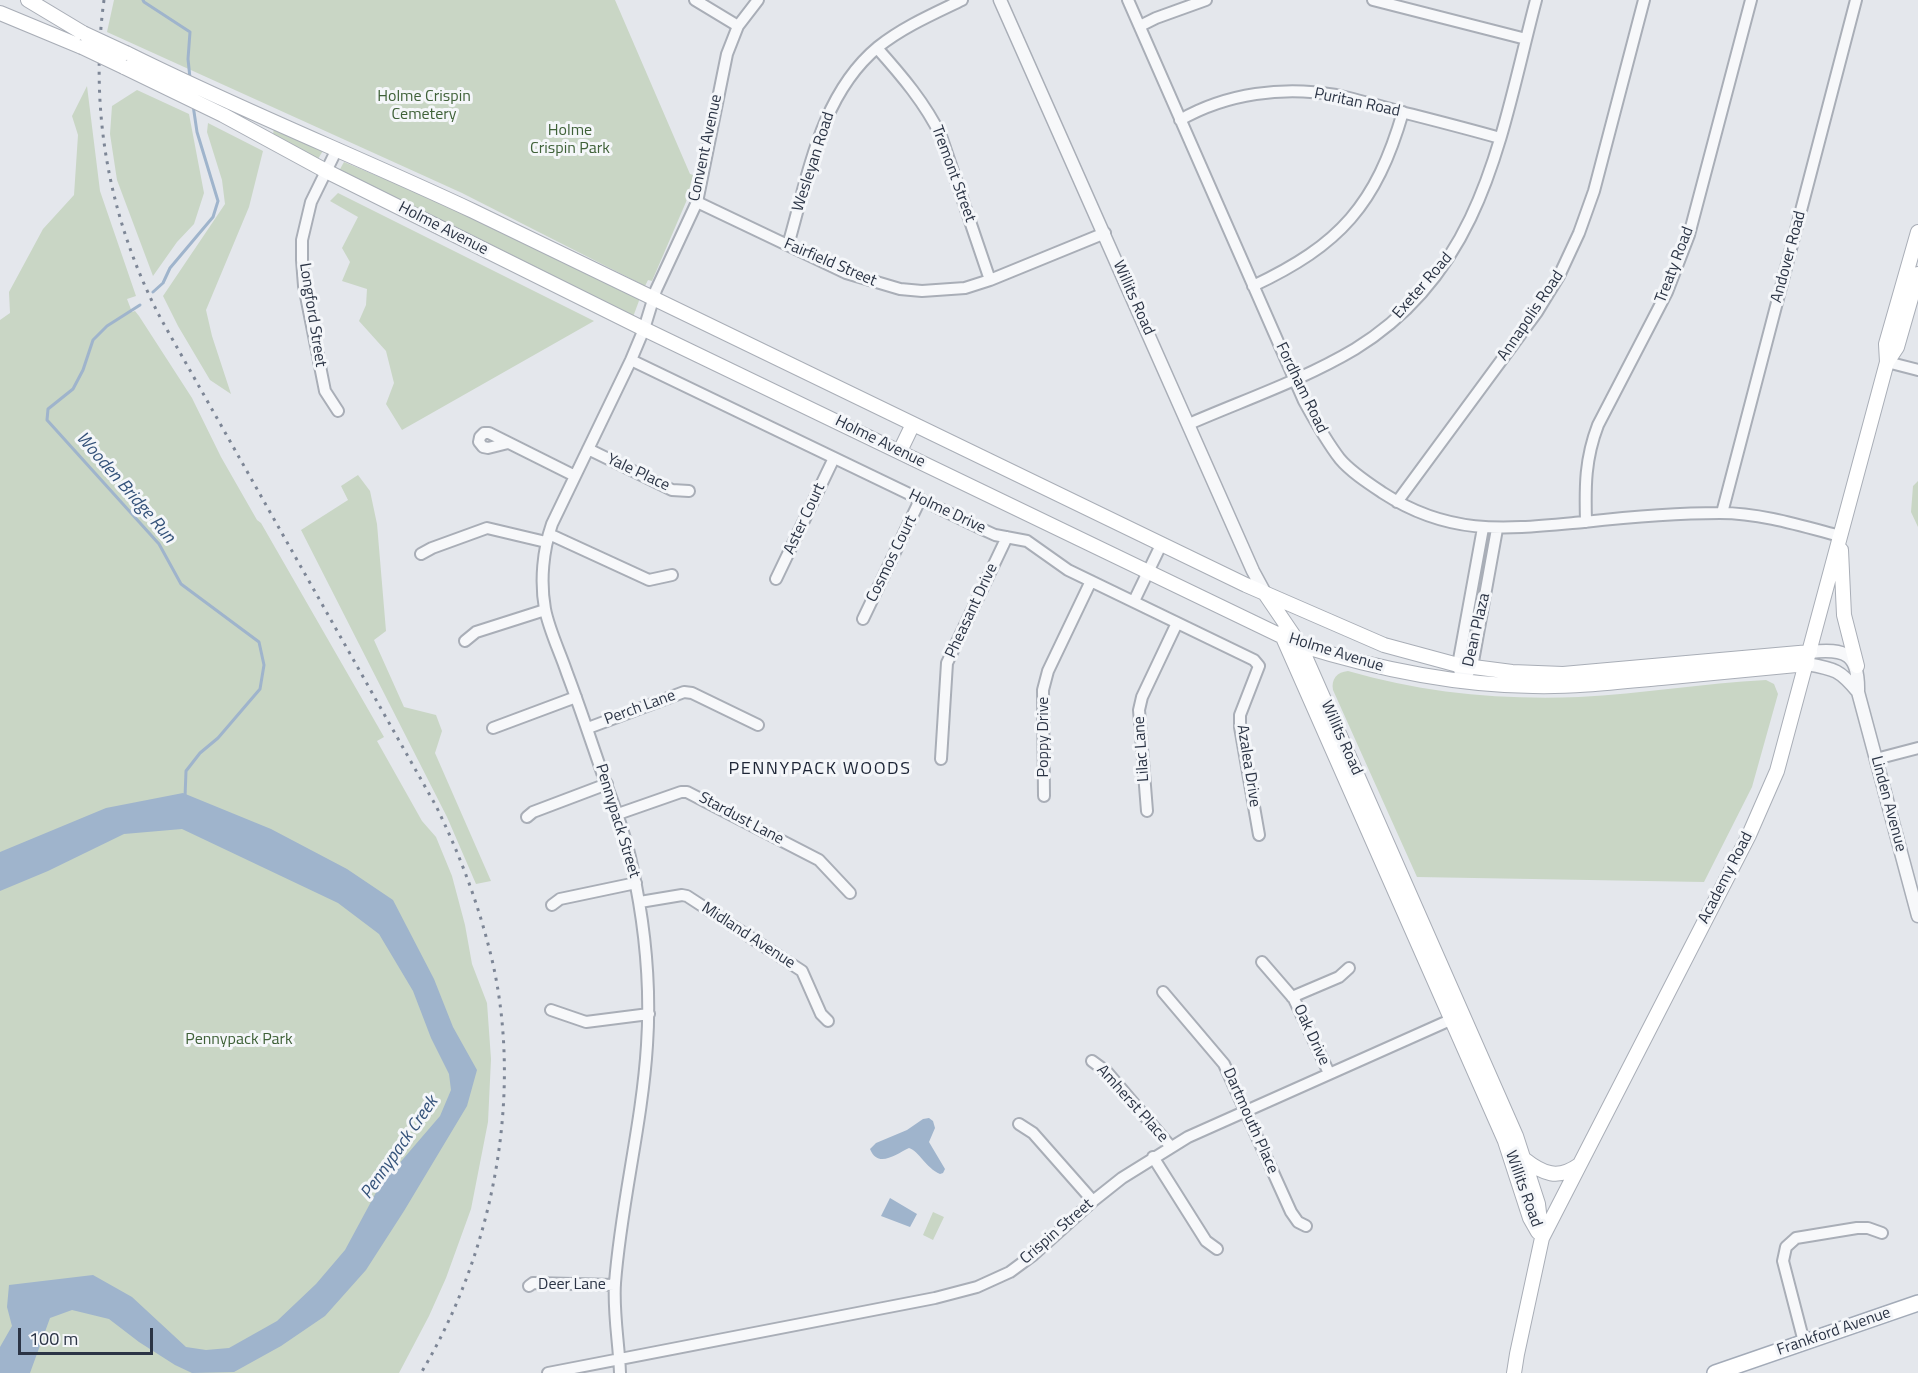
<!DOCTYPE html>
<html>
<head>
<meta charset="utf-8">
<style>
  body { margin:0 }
  #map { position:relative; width:1918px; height:1373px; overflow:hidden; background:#e4e7ec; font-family:"Titillium Web",sans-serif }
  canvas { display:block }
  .scale { position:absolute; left:18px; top:1328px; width:135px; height:27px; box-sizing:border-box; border:3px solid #2b3445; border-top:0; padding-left:8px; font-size:18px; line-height:21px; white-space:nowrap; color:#2b3445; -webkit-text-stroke:4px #f4f6f9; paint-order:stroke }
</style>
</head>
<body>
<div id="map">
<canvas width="1918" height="1373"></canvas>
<div class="scale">100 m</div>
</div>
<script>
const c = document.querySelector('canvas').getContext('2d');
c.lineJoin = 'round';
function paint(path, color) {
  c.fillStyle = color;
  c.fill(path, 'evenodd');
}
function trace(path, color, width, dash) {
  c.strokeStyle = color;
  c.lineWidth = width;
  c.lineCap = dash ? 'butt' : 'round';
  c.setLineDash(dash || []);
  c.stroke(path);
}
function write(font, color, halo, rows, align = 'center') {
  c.font = font + ' "Titillium Web",sans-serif';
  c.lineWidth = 6;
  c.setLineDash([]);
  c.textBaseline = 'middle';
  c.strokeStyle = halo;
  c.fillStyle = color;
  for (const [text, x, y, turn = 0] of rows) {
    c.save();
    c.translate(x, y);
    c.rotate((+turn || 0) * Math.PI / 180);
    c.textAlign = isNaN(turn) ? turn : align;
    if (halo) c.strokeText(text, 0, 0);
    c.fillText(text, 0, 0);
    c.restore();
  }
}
const green = new Path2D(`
  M114,0h501l75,174 3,1 -7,27 -34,79 -4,-1 -3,6 -183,-93 -355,-161z
  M87,86l13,105 36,105 -9,3 5,13 3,-1 4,5 53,82 29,59 36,63 4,3 123,214 -7,4 45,80 14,16 16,39 13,49 7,39 15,39 4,56 -3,63 -17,87 -25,69 -17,38 -30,57h-399v-1053l10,-7 -1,-21 34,-63 31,-34 4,-60 -6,-19z
  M137,90l52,24 15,79 -10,31 -17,18 -24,34 -36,-96 -7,-46 2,-28z
  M208,123l55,28 -14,56 -43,103 6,26 19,58 -21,-14 -32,-54 -15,-30 62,-92 -3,-24 -15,-48z
  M274,127l50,22 -6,10 -45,-24z
  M344,162l38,16 26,7 232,113 -7,19 -294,-146z
  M338,193l256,128 -192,109 -16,-26 8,-21 -8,-32 -27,-30 7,-16 1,-16 -25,-8 8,-19 -8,-14 16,-31 -28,-16z
  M358,475l12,16 7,33 9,107 -12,9 30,67 32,8 6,16 -7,22 56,128 -15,3 -29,-67 -146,-287 47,-30 -7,-14z
  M1918,481v46l-7,-15 2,-26z
  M1348,671c75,22 153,29 231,26 63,-3 125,-14 187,-17l8,4 4,10 -26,93 -48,95 -287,-5 -84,-187c-2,-11 4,-18 15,-19z
  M933,1212l11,5 -11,23 -10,-5z`);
const water = new Path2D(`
  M183,793l88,36 76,40 46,31 41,79 19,48 24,43 -10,36 -63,105 -38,59 -41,46 -44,30 -47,26 -42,1 -17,-8 -36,-23 -30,-23 -37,-9 -22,8 -20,55h-30v-26l12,-21 -5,-19 2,-22 84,-10 39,22 54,50 20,3 23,-2 48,-27 39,-37 29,-34 34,-63 61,-71 11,-26 -2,-16 -18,-36 -18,-47 -34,-57 -41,-31 -156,-74 -58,5 -76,37 -48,20v-39l106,-44z
  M929,1118l4,3 2,7 -6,14 16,27 -2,4 -3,1c-14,-6 -21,-23 -31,-26 -13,6 -31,21 -39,1l6,-6 31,-13 16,-11z
  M890,1198l27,16 -7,13 -29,-11z`);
const stream = new Path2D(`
  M143,0l1,2 46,30 -2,27 2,19
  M153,292l10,-9 7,-15 43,-51 5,-16 -21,-69 -4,-27
  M140,305l-33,21 -14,14 -10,30 -10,19 -25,20 -1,11 112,124 22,40 78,58 5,23 -4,24 -42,49 -18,15 -14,18 -1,26`);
const minor = new Path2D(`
  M695,0l43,26
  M1128,0l176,401c11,20 22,40 36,58 11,13 28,24 43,34 68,44 124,36 201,29 45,-5 91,-9 136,-9 41,0 82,13 120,23
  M1373,0l153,39
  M1140,26l16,-8 50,-18
  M877,48c25,28 48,55 64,88l49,144
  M1180,120c47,-27 103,-34 156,-25 19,4 39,10 58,15 35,9 71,18 106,28
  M337,149l-26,53 -9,38v20l2,26 21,105 13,20
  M697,202l149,71 54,16 22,2 43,-3 25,-8 115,-47
  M788,245c20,-68 32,-150 90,-198 25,-20 55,-33 84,-47
  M1253,286c87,-41 123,-81 150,-174
  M631,360l353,170 11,5 32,6 41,29 186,90 5,6 -19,49v12l19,108
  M1887,362l31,8
  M1189,424c55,-24 114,-44 166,-75 129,-79 146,-216 181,-349
  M508,443l-20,5 -5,-1 -4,-5 1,-5 4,-4h5l86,43
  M588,449l84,41 17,1
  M1397,502l140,-190 22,-36 20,-43 15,-42 50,-191
  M1722,513l134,-513
  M1586,522c-1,-36 -1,-63 12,-97l69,-133 22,-57 62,-235
  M549,534l100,46 23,-5
  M421,554l11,-6 55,-20 59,14
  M776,579l58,-121
  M1134,601l27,-56
  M863,619l57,-119
  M465,641l11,-9 69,-22
  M1469,672l3,-5 25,-138
  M1462,682l-4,-17 25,-137
  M493,728l83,-31
  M588,728l96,-36 8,1 66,32
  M941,759l6,-96 60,-126
  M1876,759l42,-11
  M1044,796l-1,-106 5,-19 43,-90
  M1147,811l-8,-101 3,-13 35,-74
  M618,814l63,-22h6l132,68 31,33
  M527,817l6,-5 74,-28
  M640,902l42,-7 5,1 115,75 19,43 7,7
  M552,905l8,-6 76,-16
  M1262,962l32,37 35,74
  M1163,992l61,72 67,148 7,10 8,4
  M1292,997l47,-20 10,-9
  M551,1010l35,12 63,-8
  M1092,1061l15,11 64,75
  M1019,1124l14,9 60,68
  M1153,1157l53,84 11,8
  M529,1286l4,-3 82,2
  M1804,1342l-21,-81 3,-14 10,-9 61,-10h11l14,5
  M548,1373l387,-75 42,-11 33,-15 23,-17 60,-54 29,-23 66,-41 269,-120
  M620,1373c-1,-30 -7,-60 -5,-90 6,-80 27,-158 32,-238 4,-60 -2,-120 -15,-179 -6,-29 -16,-55 -26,-82 -13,-37 -25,-74 -39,-111 -7,-21 -18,-43 -22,-64 -5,-28 -2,-59 7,-85l79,-164 13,-31 12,-39 41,-88 30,-148 11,-28 20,-26`);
const tertiary = new Path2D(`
  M1000,0l253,571 13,24
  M1810,652c36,-4 49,2 48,40l60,224
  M1807,664c28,5 33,6 51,28`);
const secondary = new Path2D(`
  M28,0l55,33
  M0,13l82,34
  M126,53c114,57 232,104 347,158l773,374 138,60 74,20 54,7 51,2 247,-22
  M124,67l99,48 103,56 318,158 656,316c77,24 153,40 233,41 43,1 85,-4 128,-8 49,-5 97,-9 146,-14
  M1887,362l-1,-18 32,-112
  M900,451l13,-27
  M1841,550l3,65 13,51
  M1266,595l34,50 216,491 22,68 4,34
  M1281,633l224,508 25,77 8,14
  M1524,1159c19,15 34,21 55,6
  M1514,1373l3,-19 25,-116 207,-403 28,-64 110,-409 10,-15 21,-73`);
const primary = new Path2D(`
  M1715,1373l203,-70`);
const rail = new Path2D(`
  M104,0c-15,110 5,220 57,319l275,487c25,51 44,102 57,158 30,136 -1,291 -72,409`);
const secondaryBridge = new Path2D(`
  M83,33l43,20
  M82,47l42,20`);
const parkNames = [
  ["Holme Crispin",424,97],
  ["Cemetery",424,115],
  ["Holme",570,131],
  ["Crispin Park",570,149],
  ["Pennypack Park",239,1040]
];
const streetNames = [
  ["Puritan Road",1357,103,12],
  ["Convent Avenue",706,148,-78],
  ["Wesleyan Road",814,162,-72],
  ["Tremont Street",953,174,70],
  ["Holme Avenue",443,229,27],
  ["Andover Road",1789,257,-75],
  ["Fairfield Street",830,263,23],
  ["Treaty Road",1675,265,-69],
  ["Exeter Road",1423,286,-49],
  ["Willits Road",1133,298,66],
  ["Longford Street",312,315,81],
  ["Annapolis Road",1531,316,-56],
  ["Fordham Road",1301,388,64],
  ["Holme Avenue",880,442,26],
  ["Yale Place",638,473,25],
  ["Holme Drive",947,512,25],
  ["Aster Court",805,519,-65],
  ["Cosmos Court",892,559,-64],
  ["Pheasant Drive",972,611,-65],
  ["Dean Plaza",1477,630,-77],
  ["Holme Avenue",1336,653,17],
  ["Perch Lane",640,708,-20],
  ["Poppy Drive",1044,737,-90],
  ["Willits Road",1341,738,66],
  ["Lilac Lane",1142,749,-94],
  ["Azalea Drive",1248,766,81],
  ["Linden Avenue",1888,804,75],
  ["Stardust Lane",741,819,28],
  ["Pennypack Street",617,821,73],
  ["Academy Road",1726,878,-63],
  ["Midland Avenue",748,936,33],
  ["Oak Drive",1311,1035,65],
  ["Amherst Place",1132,1104,48],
  ["Dartmouth Place",1250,1121,66],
  ["Willits Road",1523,1189,70],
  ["Crispin Street",1057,1232,-41],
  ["Deer Lane",572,1285],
  ["Frankford Avenue",1834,1332,-19]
];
const waterNames = [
  ["Wooden Bridge Run",125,488,49],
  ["Pennypack Creek",400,1148,-55]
];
const neighbourhoodNames = [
  ["PENNYPACK WOODS",820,770]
];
paint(green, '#c9d6c5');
paint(water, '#9fb4cc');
trace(stream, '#9fb4cc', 3);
trace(minor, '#a9aeb7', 14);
trace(tertiary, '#a9aeb7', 15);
trace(secondary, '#a9aeb7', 16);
trace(primary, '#a3abb8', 18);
trace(minor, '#f7f8fa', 10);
trace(tertiary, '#f7f8fa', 12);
trace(secondary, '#fff', 14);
trace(primary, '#fff', 15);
trace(rail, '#7d8696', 3, [3, 6]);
trace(secondaryBridge, '#a9aeb7', 16, []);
trace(secondaryBridge, '#fff', 14);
write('16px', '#3f6138', '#f4f6f9', parkNames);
write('16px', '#2b3445', '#f4f6f9', streetNames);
write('italic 18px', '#34527a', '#f4f6f9', waterNames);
c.letterSpacing = '1.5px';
write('18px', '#1d2536', '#f4f6f9', neighbourhoodNames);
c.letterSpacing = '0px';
</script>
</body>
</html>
